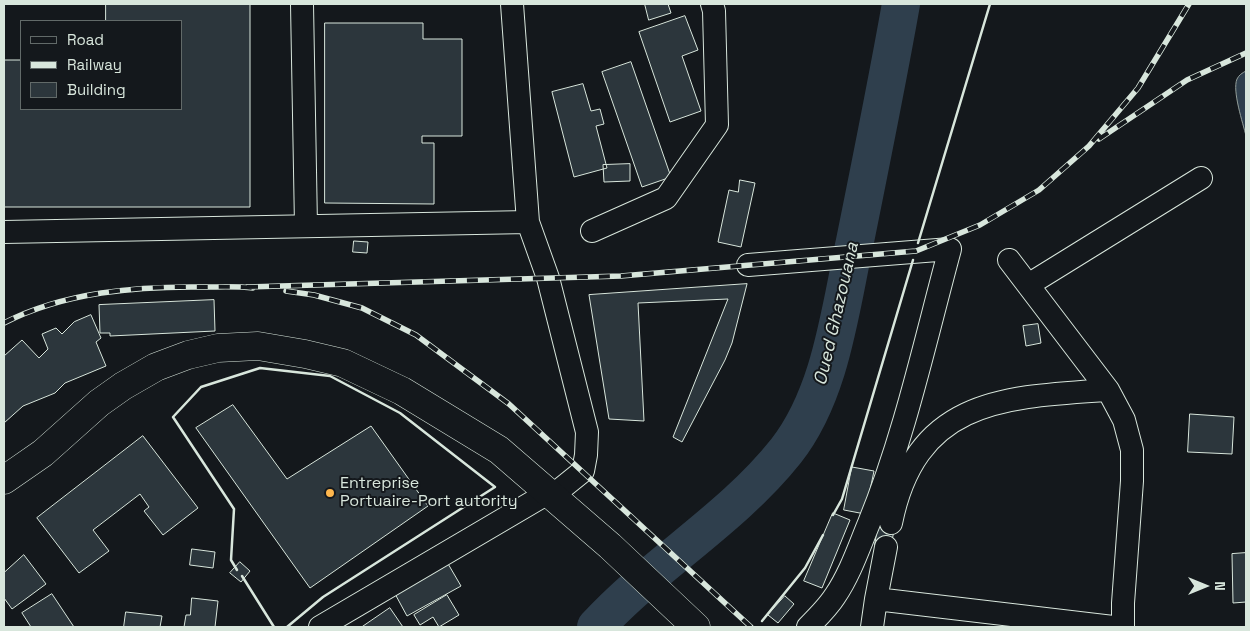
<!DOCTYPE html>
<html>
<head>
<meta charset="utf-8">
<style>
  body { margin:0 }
  #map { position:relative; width:1250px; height:631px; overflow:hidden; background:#14181c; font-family:"Space Grotesk",sans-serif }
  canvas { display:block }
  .frame { position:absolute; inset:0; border:5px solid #d8e6dc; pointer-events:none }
  .legend { position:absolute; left:20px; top:20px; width:162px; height:90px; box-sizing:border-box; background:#14181c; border:1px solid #626a69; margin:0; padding:6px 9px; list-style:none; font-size:15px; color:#d8e6dc }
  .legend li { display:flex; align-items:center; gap:10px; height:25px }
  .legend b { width:25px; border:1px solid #626a69 }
  .north { position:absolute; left:1180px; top:561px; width:50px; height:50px; -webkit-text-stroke:4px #14181c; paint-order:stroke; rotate:90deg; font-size:14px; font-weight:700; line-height:20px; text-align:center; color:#d8e6dc }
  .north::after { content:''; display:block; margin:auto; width:18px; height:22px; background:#d8e6dc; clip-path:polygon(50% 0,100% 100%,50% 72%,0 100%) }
</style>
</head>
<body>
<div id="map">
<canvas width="1250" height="631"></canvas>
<div class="frame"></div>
<ul class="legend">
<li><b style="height:6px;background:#14181c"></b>Road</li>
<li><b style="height:6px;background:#d8e6dc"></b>Railway</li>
<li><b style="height:14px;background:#2c363c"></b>Building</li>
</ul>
<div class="north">N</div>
</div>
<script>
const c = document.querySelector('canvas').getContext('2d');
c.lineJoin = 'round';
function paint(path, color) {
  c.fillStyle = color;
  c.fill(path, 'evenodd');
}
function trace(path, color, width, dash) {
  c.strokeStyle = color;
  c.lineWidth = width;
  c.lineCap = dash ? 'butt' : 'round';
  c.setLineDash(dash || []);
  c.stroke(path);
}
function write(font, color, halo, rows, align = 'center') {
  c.font = font + ' "Space Grotesk",sans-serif';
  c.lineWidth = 4;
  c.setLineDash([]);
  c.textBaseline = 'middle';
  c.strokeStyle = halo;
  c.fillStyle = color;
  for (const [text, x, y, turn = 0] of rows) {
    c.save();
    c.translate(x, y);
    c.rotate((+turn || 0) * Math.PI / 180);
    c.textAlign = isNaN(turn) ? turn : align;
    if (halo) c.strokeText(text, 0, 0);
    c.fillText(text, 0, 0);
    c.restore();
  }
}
const water = new Path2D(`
  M1246,71v65c-3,-13 -14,-45 -9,-57 2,-4 5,-6 9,-8z`);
const river = new Path2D(`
  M596,627c59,-64 136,-108 190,-176 45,-57 54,-141 69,-210 16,-79 32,-158 46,-237`);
const building = new Path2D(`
  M106,4h144v203h-246v-147h17v49h160v-88h-75z
  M645,4h23l3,9 -22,7z
  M685,16l13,34 -16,6 19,55 -31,11 -31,-90z
  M325,23h98v16h39v97h-40v7h12v61l-109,-1z
  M631,62l40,115 -29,10 -40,-115z
  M583,84l8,27 9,-2 4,15 -8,2 11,42 -33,9 -22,-85z
  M630,164v17l-26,1 -1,-17z
  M740,180l15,3 -14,64 -23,-5 11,-52 9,2z
  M354,241l14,1 -1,11 -14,-1z
  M747,284l-15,59 -7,17 -43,82 -9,-5 55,-138 -90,4 6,118 -35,-2 -20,-124z
  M214,300l1,31 -105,5v-3h-10l-1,-28z
  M91,315l10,23 -5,4 10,24 -41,17 -10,10 -32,13 -19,17v-67l18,-16 17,18 9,-9 -6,-15 14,-6 6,6 12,-12z
  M1038,324l3,19 -15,3 -3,-20z
  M233,405l54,74 84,-53 57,80 -118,82 -114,-160z
  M1190,414l44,3 -2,37 -44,-2z
  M143,436l55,72 -35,27 -19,-24 5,-4 -9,-13 -47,36 16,21 -30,22 -42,-55z
  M852,467l22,4 -9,43 -21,-4z
  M833,513l17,7 -28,68 -18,-7z
  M879,521l16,3 -4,23 -16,-2z
  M192,549l23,3 -2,16 -23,-3z
  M1246,553v49l-13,1 -1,-49z
  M24,555l22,29 -34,25 -8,-11v-25z
  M240,562l10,9 -9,11 -11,-9z
  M447,562l14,24 -54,30 -13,-24z
  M52,594l22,33h-43l-9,-14z
  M447,595l12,20 -20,12 -6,-10 -13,8 -6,-10z
  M785,596l9,8 -16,19 -10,-8z
  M192,598l26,3 -3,26h-31l2,-12h4z
  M390,608l13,19h-41z
  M126,612l36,4 -2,11h-36z`);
const minor = new Path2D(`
  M302,4l4,222
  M512,4l16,218 20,56 39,154 -1,23 -3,16 -31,25
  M592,231l74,-33 51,-73 -3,-114 -2,-7
  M4,232l524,-10
  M1009,260l99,130 16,30 8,30v31l-9,122v24
  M748,265l202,-16c-25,92 -45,186 -81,274 -10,24 -19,51 -34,73 -7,11 -17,21 -27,31
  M1028,285l173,-107
  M891,523c25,-124 112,-126 217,-133
  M876,599l237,28
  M320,627l228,-134
  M872,627l4,-28 10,-52`);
const major = new Path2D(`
  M4,480l39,-27 56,-50 24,-17 33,-19 32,-12 30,-7 40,-2 47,8 38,9 59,28 97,59 111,96 86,81`);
const rail = new Path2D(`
  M1099,139l88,-59 59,-27
  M247,287l374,-11 295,-25 64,-26 59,-35 50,-44 49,-58 51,-84
  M286,291l28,4 48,13 54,27 93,69 242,223
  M4,323c60,-31 133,-37 200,-36 16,0 33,-1 49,1`);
const wall = new Path2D(`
  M918,243l72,-239
  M833,515l9,-16 71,-239
  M237,570l-6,-10 3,-51 -61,-92 28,-30 59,-19 70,8 70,37 95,74 -172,110 -36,30
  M242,576l32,51
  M762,621l43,-53 18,-33`);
const markers = [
  [330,493,5,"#ffb74d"]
];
const poiNames = [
  ["Entreprise",340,484],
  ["Portuaire-Port autority",340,502]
];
const waterNames = [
  ["Oued Ghazouana",837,314,-77]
];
paint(water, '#2f3f4d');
trace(water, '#939e99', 1);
trace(river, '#2f3f4d', 38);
paint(building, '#2c363c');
trace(building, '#d8e6dc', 1);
trace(minor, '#d8e6dc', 24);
trace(major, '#d8e6dc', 29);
trace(minor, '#14181c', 22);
trace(major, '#14181c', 28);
trace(rail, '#d8e6dc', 5.5);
trace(rail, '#14181c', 4, [11]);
trace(wall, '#d8e6dc', 2.5);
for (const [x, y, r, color] of markers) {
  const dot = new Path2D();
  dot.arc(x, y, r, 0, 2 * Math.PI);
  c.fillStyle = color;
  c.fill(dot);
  trace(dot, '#14181c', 2);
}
write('16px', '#d8e6dc', '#14181c', poiNames, 'left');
write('italic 18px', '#d8e6dc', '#14181c', waterNames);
</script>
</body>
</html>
